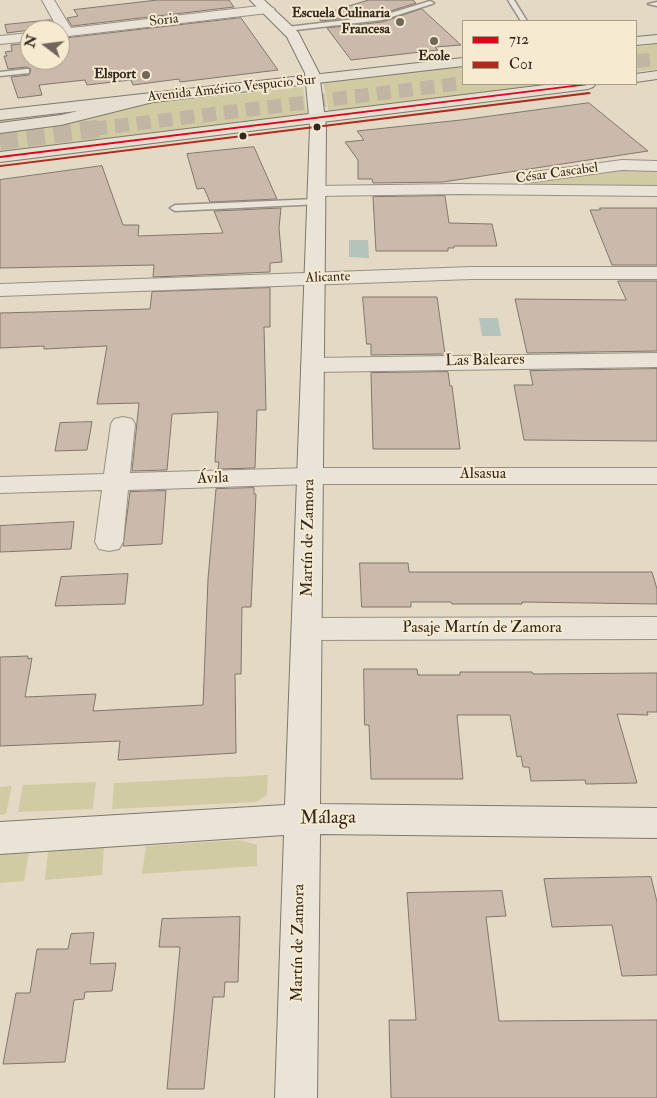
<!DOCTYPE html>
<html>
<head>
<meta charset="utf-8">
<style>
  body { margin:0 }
  #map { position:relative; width:657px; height:1098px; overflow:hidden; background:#e4d9c4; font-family:"IM FELL Double Pica",serif }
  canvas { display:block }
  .legend { position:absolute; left:462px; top:20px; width:175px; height:65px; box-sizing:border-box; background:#f6ead0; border:1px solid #a89c8a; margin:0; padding:6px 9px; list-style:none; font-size:15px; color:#322820 }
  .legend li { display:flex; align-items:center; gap:10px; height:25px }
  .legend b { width:25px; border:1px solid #a89c8a }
  .north { position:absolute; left:20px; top:20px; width:50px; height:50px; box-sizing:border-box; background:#f6ead0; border:1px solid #a89c8a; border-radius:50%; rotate:285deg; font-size:14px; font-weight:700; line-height:20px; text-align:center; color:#322820 }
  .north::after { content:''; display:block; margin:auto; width:18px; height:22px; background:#706659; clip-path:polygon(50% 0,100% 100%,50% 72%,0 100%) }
</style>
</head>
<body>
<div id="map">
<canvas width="657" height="1098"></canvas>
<ul class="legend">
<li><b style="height:6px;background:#e2001a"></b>712</li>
<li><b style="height:6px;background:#af2b1e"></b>C01</li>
</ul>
<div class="north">N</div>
</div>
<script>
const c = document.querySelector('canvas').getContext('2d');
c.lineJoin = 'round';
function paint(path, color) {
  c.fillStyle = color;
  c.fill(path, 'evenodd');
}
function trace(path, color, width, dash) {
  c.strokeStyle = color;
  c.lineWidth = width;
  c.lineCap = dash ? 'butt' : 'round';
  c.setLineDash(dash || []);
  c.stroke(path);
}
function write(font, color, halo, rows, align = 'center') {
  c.font = font + ' "IM FELL Double Pica",serif';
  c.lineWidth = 4;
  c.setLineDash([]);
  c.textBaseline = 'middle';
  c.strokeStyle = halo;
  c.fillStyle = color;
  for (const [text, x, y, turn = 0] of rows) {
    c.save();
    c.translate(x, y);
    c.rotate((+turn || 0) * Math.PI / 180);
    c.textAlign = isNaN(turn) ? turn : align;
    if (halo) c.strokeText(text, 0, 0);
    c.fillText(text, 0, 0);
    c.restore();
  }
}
const green = new Path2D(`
  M657,44v25l-21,3v-25z
  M463,66v18h85l-219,29 -6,-32z
  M303,87l4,28 -307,38v-33z
  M623,168l29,1 5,3v13l-16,3 -137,-2z
  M268,775l-1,20 -11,7 -144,7 2,-26z
  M96,782l-3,27 -75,3 5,-27z
  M12,786l-6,28 -6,1v-28z
  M240,840l17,5v21l-115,8 4,-28z
  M104,846l-2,29 -57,5 3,-29z
  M29,853l-5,28 -24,2v-28z`);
const water = new Path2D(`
  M349,240h19l1,18 -20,-1z
  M479,318h19l3,18h-19z`);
const building = new Path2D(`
  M158,0h71l5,7 -162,19 -5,-8 11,-2 -4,-6z
  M369,0h44l3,3 -35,11 -60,7 -4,-5z
  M422,9l39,36 -26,2 3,3 -87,10 -24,-32 55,-6z
  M241,18l37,52 -98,12 -1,-3 -46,6 -2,-5 -44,5 -2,-5 -46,5 3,10 -24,3 -7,-21 18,-2 2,-6 -5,-2 -18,2 -4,-13h3l-2,-4 7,-1 -1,-6 19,-2v17h30v-21z
  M51,20l4,8 -1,2h-24l-23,3 -2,-8z
  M589,103l59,48 -205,31 -70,1 -1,-4h-14v-19l-13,-18 19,-2 -7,-9 104,-11z
  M254,147l23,52 -67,3 -6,-14 -7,1 -10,-35z
  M102,166l21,59h16l-1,11 85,-3 -9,-22 67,-3 -2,20 3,34 -12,1v9l-117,5 1,-12 -154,3v-88z
  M445,196l4,27 43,1 5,22h-43v2h-6v3h-72l-3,-54z
  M600,208h57v57h-45l-22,-55h10z
  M618,281h39v70l-130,2 -12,-54 111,1z
  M270,288v39h-6l2,83h-9l-2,58 -37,1 1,-7h-4l3,-50 -46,2 -5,56 -35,1 7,-68 -42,1 10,-58 -63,3v-3l-44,2v-35l150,-4 2,-17z
  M363,297h74l8,57 -74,1v-11h-4z
  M657,369v72l-133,-1 -10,-55h19l-3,-14z
  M448,372l2,14h2l8,63h-87l-2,-76z
  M92,422l-5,28 -32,1 5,-28z
  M254,488v6h2l-5,113h-9l-1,67h-6l1,79 -118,7 2,-19 -120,5v-89l28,-1v3l4,-1 -7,39 71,-3 -3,17 110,-6 5,-126 8,-90z
  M166,491l-4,53 -39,2 7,-54z
  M74,522l-3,27 -71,3v-26z
  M360,563h48l1,9h243l5,17v15l-135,-2v2h-70l-1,-2h-40v5h-49z
  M128,574l-3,30 -70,2 6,-29z
  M364,669h53l1,6h42v-3h72l1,2 124,-1v39h-10l1,3 -31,-1 20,69 -51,1 -1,-4 -54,1 -2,-14h-6l-2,-11 -4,1 -7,-42h-53l6,64h-92l-2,-54h-4z
  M651,877l6,25v73l-35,1 -10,-51 -60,2 -8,-48z
  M502,891l4,25 -20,1 13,104 158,-1v78h-266l-2,-78h27l-9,-127z
  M240,917l-2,65h-13l-1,15h-11l-9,92h-37l13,-142h-21l3,-28z
  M94,933l-4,31 26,-1 -4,28 -27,1 -1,7 -10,1 -9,62 -62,2 13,-71h14l7,-44h31l3,-15z`);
const highwayTunnelFar1 = new Path2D(`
  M636,61l21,-2
  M93,129l370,-46`);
const highwayTunnel = new Path2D(`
  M0,141l103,-13`);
const lane = new Path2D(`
  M508,0h6l13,21h-6z
  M430,1l4,2 -2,1 -50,16 -95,11 -4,-2 4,-2 94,-11z
  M657,2v4l-9,-2z
  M26,69h3v4l-29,3v-4z
  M317,199l5,3 -1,2 -146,7 -5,-3 5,-3z`);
const street = new Path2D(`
  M42,0h12l17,28 197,-23 7,4 -7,4 -208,24v-7h-4l2,-1z
  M30,33v8l-30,3v-8z
  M622,160l35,1v10l-35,-1 -88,12 -6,-1 -3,-4 3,-4 6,-1z
  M458,184l199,2v10l-199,-2 -141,2 -6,-1 -3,-4 3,-4 6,-1z
  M472,267h185v12h-185l-472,17v-12z
  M657,353v14l-345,5 -8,-2 -3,-5 3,-5 8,-2z
  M123,417l9,2 3,5 -5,49 180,-5h347v16h-347l-182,6 -5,52 -4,7 -10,2 -10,-2 -4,-7 7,-52 -102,3v-16l104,-3 7,-50 3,-5z
  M657,617v22l-349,1 -10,-3 -5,-8 5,-8 10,-3z`);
const secondary = new Path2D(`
  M250,0h14l34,32 21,41 7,54 -6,677 337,4v30l-337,-4 -3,264h-42l9,-263 -284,19v-32l285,-17 25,-678 -5,-54 -18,-36z`);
const primary = new Path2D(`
  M657,35v8l-21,2v-8z
  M463,58v8l-463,54v-10z
  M657,71v8l-21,3v-8z
  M553,84h43l-3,3 -5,2 -588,73v-10z`);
const highway = new Path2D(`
  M156,92l5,2 3,3 -3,3 -100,25 -61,8v-10l61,-8z`);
const bus1 = new Path2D(`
  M582,84h8l-2,1 -588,73v-2z`);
const bus2 = new Path2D(`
  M589,92l2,1 -1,1 -590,73v-2h1z`);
const markers = [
  [400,22,5,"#706659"],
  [434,41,5,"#706659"],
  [146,75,5,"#706659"],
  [317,127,4.5,"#322820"],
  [243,136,4.5,"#322820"]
];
const farPoinames = [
  ["Escuela Culinaria",390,14],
  ["Francesa",390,30],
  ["Ecole",434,57,"center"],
  ["Elsport",136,75]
];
const farStreetnames = [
  ["Soria",164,21,-7],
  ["Avenida Américo Vespucio Sur",232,89,-6],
  ["César Cascabel",557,174,-8],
  ["Alicante",328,278,-2]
];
const streetNames = [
  ["Las Baleares",485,361,-1],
  ["Alsasua",483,475],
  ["Ávila",213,479,-2],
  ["Martín de Zamora",309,538,-89],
  ["Pasaje Martín de Zamora",482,629],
  ["Martín de Zamora",299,943,-89]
];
const nearStreetnames = [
  ["Málaga",328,819,-1]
];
paint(green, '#d1cba4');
paint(water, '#b4c3bc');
paint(building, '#cbb9ab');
trace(building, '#7f786d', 1);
trace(highwayTunnelFar1, '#c0b6a3', 14, [14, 8]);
trace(highwayTunnel, '#c0b6a3', 18, [18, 9]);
trace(lane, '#989084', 3);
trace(street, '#989084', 2);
trace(secondary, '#7f786d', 2);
trace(primary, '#7f786d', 2);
trace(highway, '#7f786d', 2);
paint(lane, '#e9e3d8');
paint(street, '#e9e3d8');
paint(secondary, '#e9e3d8');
paint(primary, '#e5dfd2');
paint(highway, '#e5dfd2');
paint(bus1, '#e2001a');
paint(bus2, '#af2b1e');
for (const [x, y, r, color] of markers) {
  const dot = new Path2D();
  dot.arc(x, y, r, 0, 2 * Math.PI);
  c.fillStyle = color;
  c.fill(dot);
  trace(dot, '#f6ead0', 2);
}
write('bold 14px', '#322820', '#f6ead0', farPoinames, 'right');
write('14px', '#322820', '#f6ead0', farStreetnames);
write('16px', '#322820', '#f6ead0', streetNames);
write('19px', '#322820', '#f6ead0', nearStreetnames);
</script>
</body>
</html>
